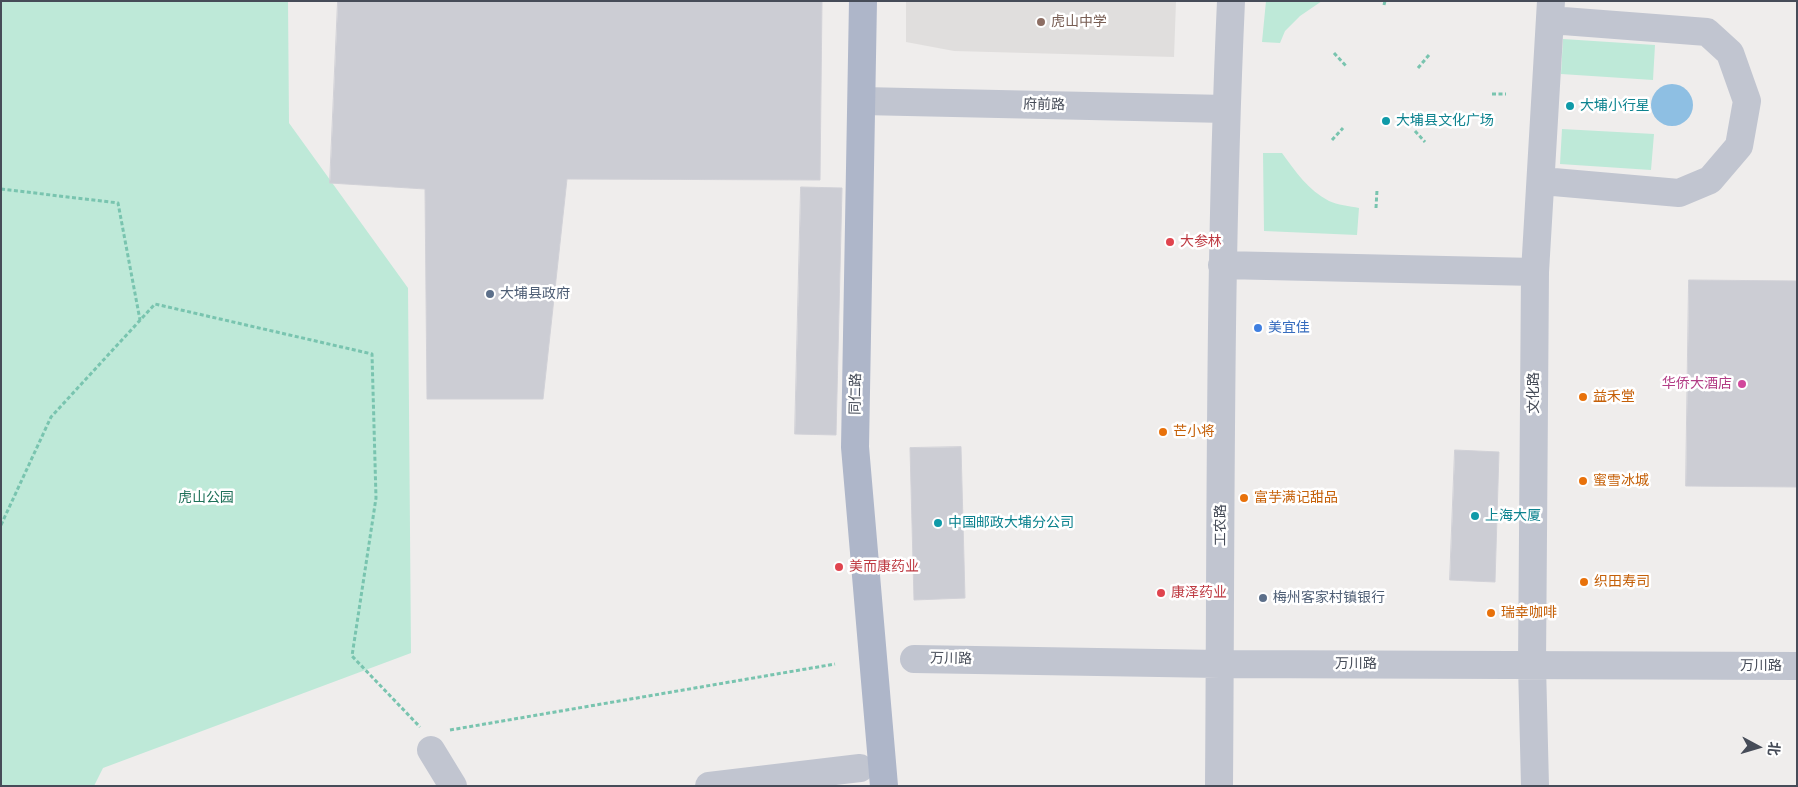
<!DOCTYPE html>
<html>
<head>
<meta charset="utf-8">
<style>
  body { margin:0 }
  #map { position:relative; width:1798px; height:787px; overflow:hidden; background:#efedec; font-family:"Fira Sans","Noto Sans SC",sans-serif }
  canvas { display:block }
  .frame { position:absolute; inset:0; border:2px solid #464c58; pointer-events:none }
  .north { position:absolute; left:1733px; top:722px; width:50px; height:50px; -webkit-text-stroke:4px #fff; paint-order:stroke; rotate:96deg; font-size:14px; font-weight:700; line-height:20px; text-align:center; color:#464c58 }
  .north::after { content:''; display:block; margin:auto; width:18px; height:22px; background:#464c58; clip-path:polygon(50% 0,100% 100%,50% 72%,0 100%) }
</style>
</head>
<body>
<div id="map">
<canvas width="1798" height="787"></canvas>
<div class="frame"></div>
<div class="north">北</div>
</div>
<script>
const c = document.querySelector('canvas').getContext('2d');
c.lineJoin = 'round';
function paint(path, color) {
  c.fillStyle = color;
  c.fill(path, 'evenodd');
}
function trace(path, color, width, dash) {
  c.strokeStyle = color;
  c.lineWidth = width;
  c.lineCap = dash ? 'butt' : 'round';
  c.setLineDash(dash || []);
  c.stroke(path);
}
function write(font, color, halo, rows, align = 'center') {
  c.font = font + ' "Fira Sans","Noto Sans SC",sans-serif';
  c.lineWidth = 5;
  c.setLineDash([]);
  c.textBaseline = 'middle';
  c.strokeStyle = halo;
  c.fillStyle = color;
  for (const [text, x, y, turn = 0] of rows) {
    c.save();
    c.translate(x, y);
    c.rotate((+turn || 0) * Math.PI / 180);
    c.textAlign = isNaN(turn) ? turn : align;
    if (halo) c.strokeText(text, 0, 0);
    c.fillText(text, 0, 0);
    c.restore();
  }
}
const education = new Path2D(`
  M906,1h270l-2,56 -220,-6 -48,-9z`);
const green = new Path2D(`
  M1,1h287l1,122 119,165 3,365 -308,115 -9,18h-93z
  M1266,1h56l-22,15 -15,15 -5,12 -18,-1z
  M1563,39l92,6 -2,35 -92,-6z
  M1562,129l92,5 -3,36 -91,-6z
  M1263,153h19c13,18 26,37 47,48 8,4 21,5 30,7l-2,27 -93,-4z`);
const water = new Path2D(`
  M1651 105a21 21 0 1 1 42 0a21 21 0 1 1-42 0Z`);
const building = new Path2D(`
  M338,1h484l-2,179 -253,-1 -24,220h-116l-2,-210 -95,-6z
  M801,187l41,1 -6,247 -41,-1z
  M1689,280l108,1v206l-111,-1z
  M961,447l4,151 -51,2 -4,-152z
  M1455,450l44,2 -4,130 -45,-2z`);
const path = new Path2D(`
  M1384,5l1,-4
  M1334,53l13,14
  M1418,68l11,-13
  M1492,94h14
  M1415,131l10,11
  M1332,140l11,-12
  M1,189l117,14 22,117
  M1376,208l1,-18
  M1,525l50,-108 104,-113 217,50 4,144 -24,158 68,71
  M450,730l385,-66`);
const minor = new Path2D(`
  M862,101l364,8
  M1542,181l137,12 31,-13 29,-34 8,-45 -17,-48 -23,-21 -157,-12
  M1222,265l313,7
  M914,659l306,5 577,2
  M431,750l22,36
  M709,786l151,-18
  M1219,786c2,-262 0,-523 12,-785
  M1535,786l-3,-121 3,-393 16,-271`);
const major = new Path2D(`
  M863,1l-8,446 29,339`);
const markers = [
  [1041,22,5,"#8d6e63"],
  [1570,106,5,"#0f9aa8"],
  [1386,121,5,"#0f9aa8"],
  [1170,242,5,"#e0444e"],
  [490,294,5,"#5c6f8a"],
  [1258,328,5,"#3f7fe0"],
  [1742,384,5,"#d1479c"],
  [1583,397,5,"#e8710a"],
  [1163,432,5,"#e8710a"],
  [1583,481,5,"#e8710a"],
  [1244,498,5,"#e8710a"],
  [1475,516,5,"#0f9aa8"],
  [938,523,5,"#0f9aa8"],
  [839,567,5,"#e0444e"],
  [1584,582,5,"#e8710a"],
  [1161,593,5,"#e0444e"],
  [1263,598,5,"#5c6f8a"],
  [1491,613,5,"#e8710a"]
];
const educationNames = [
  ["虎山中学",1051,22]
];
const streetNames = [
  ["府前路",1044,105,1],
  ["文化路",1534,393,-90],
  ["同仁路",856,394,-89],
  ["工农路",1221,525,-90],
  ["万川路",951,659,1],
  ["万川路",1356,664],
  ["万川路",1761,666]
];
const cultureNames = [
  ["大埔小行星",1580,106],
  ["大埔县文化广场",1396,121],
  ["上海大厦",1485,516],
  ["中国邮政大埔分公司",948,523]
];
const healthNames = [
  ["大参林",1180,242],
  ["美而康药业",849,567],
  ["康泽药业",1171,593]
];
const serviceNames = [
  ["大埔县政府",500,294],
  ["梅州客家村镇银行",1273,598]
];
const shopNames = [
  ["美宜佳",1268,328]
];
const hotelNames = [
  ["华侨大酒店",1732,384]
];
const foodNames = [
  ["益禾堂",1593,397],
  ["芒小将",1173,432],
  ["蜜雪冰城",1593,481],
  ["富芋满记甜品",1254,498],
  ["织田寿司",1594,582],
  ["瑞幸咖啡",1501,613]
];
const parkNames = [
  ["虎山公园",206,498]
];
paint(education, '#e0dedd');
paint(green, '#bee9d8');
paint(water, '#8ebfe3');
paint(building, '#cccdd4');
trace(building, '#d1d1d7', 1);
trace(path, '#79c4af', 3, [4, 2.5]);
trace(minor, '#c1c5d0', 28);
trace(major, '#aeb6c9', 28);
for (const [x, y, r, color] of markers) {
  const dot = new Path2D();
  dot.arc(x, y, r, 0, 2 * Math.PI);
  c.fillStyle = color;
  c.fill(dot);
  trace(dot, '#fff', 2);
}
write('14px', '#785e54', '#fff', educationNames, 'left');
write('14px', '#464c58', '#fff', streetNames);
write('14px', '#0d838f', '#fff', cultureNames, 'left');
write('14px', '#be3a42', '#fff', healthNames, 'left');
write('14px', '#4e5e75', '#fff', serviceNames, 'left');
write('14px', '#366cbe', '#fff', shopNames, 'left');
write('14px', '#b23c85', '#fff', hotelNames, 'right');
write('14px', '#c56008', '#fff', foodNames, 'left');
write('14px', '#1f7159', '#fff', parkNames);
</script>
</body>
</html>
